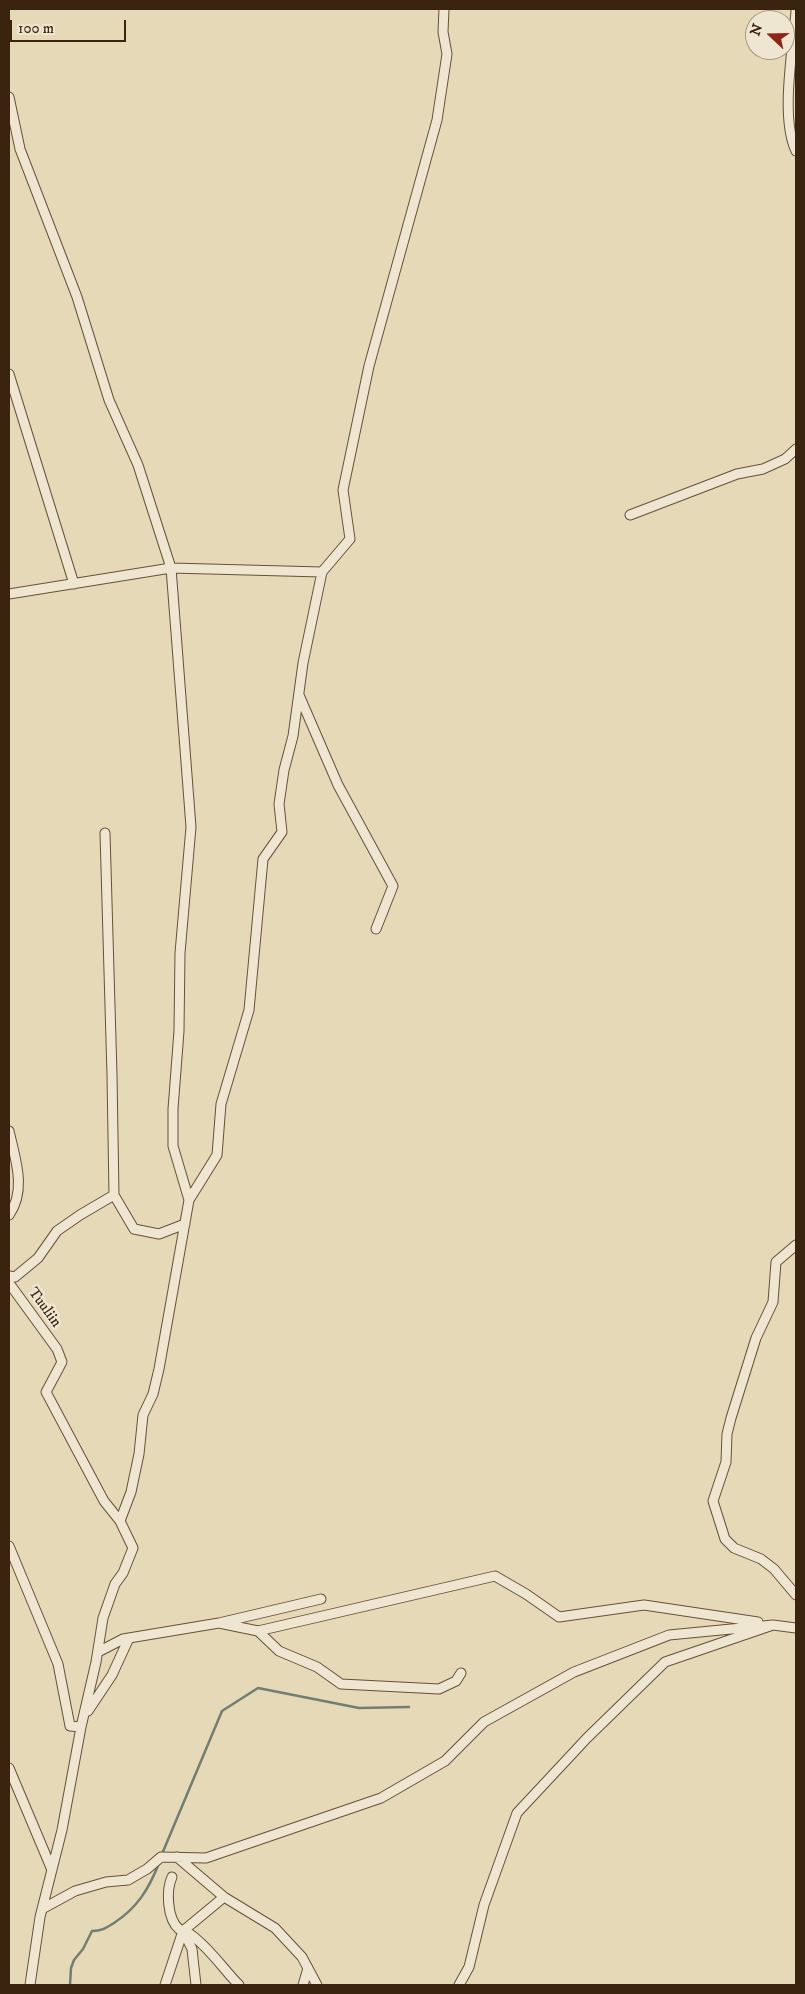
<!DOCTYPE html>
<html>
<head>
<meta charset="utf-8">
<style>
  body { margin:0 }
  #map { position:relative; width:805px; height:1994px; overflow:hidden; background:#e5d9b8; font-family:"IM FELL DW Pica",serif }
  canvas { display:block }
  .frame { position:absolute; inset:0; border:10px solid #3a2410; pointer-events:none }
  .north { position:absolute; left:745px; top:10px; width:50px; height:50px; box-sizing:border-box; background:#eee6d1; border:1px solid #a69884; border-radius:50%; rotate:291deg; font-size:14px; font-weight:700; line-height:20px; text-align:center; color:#3a2410 }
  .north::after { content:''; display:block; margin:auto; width:18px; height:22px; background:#8f2418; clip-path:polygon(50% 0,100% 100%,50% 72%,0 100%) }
  .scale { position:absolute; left:10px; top:20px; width:116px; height:22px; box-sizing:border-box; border:2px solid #3a2410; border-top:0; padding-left:6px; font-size:15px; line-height:18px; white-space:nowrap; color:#3a2410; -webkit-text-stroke:4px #eee6d1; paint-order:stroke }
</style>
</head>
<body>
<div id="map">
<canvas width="805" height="1994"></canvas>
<div class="frame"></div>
<div class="north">N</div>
<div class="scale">100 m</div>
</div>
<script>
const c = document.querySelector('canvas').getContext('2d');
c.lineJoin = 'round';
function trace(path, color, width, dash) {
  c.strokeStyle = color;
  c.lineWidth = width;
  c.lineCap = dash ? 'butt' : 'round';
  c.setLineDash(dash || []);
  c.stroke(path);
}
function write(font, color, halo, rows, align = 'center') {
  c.font = font + ' "IM FELL DW Pica",serif';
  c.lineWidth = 5;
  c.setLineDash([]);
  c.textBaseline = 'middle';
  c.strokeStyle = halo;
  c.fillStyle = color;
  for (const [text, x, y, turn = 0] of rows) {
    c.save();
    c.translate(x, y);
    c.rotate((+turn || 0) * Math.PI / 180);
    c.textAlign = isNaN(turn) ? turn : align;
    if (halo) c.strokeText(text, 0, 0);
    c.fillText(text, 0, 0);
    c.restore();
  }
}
const stream = new Path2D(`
  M162,1854l60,-143 36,-23 101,20 50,-1
  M70,1985l1,-17 3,-8 9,-11 9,-18c10,0 14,-3 22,-8 23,-15 35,-34 45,-60`);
const street = new Path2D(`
  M796,11c-3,38 -16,107 0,140
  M9,97l11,52 57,148 32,103 29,65 33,103 20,259 -11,126 -1,78 -6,78v37l16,54
  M9,374l65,210
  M630,515l107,-41 26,-5 22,-10 11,-10
  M9,594l162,-26 151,4
  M299,695l39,90 55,101 -17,43
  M105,833l7,242 2,120 20,34 25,5 26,-10
  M9,1131c6,27 18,59 0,84
  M796,1245l-20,17 -3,40 -17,36 -25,80 -4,16 -1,28 -13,39 12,38 9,9 27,11 13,10 22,26
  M9,1276l6,1 23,-19 19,-27 23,-16 34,-20
  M9,1283l48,66 5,13 -16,30 58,109 16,20
  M9,1546l49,118 12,62 11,1
  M219,1623l39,8 237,-55 31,18 33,23 85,-12 114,17
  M258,1631l21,20 38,16 24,17 98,5 17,-8 5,-8
  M98,1652l25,-13 96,-16 102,-24
  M88,1711l24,-36 17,-37
  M9,1768l43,102
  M177,1857l47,40 51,31 27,29 15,28
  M172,1877c-6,13 -5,42 7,52 3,3 8,3 11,5 19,13 33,35 49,51
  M42,1909l33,-18 31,-9 22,-2 19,-11 14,-12 45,1 175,-60 64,-37 39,-39 90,-50 95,-37 104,-10
  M184,1933l8,16 4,36
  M30,1985l10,-68 22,-87 19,-103 15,-65 7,-44 12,-34 8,-11 10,-25 -13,-27 11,-29 8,-38 4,-39 10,-21 6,-25 30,-169 28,-45 4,-51 28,-94 14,-151 19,-27 -3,-28 5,-34 9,-34 10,-73 19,-91 28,-33 -7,-49 26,-124 68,-246 10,-66 -4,-22 1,-23
  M165,1985l18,-54 41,-34
  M303,1985l5,-17
  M459,1985l10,-18 15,-62 33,-92 70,-75 78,-76 108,-37 23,3`);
const streetNames = [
  ["Tuuliin",44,1308,54]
];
trace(stream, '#717e71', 2.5);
trace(street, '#65513a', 11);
trace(street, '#eee6d1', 9);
write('15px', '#3a2410', '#eee6d1', streetNames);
</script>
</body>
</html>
